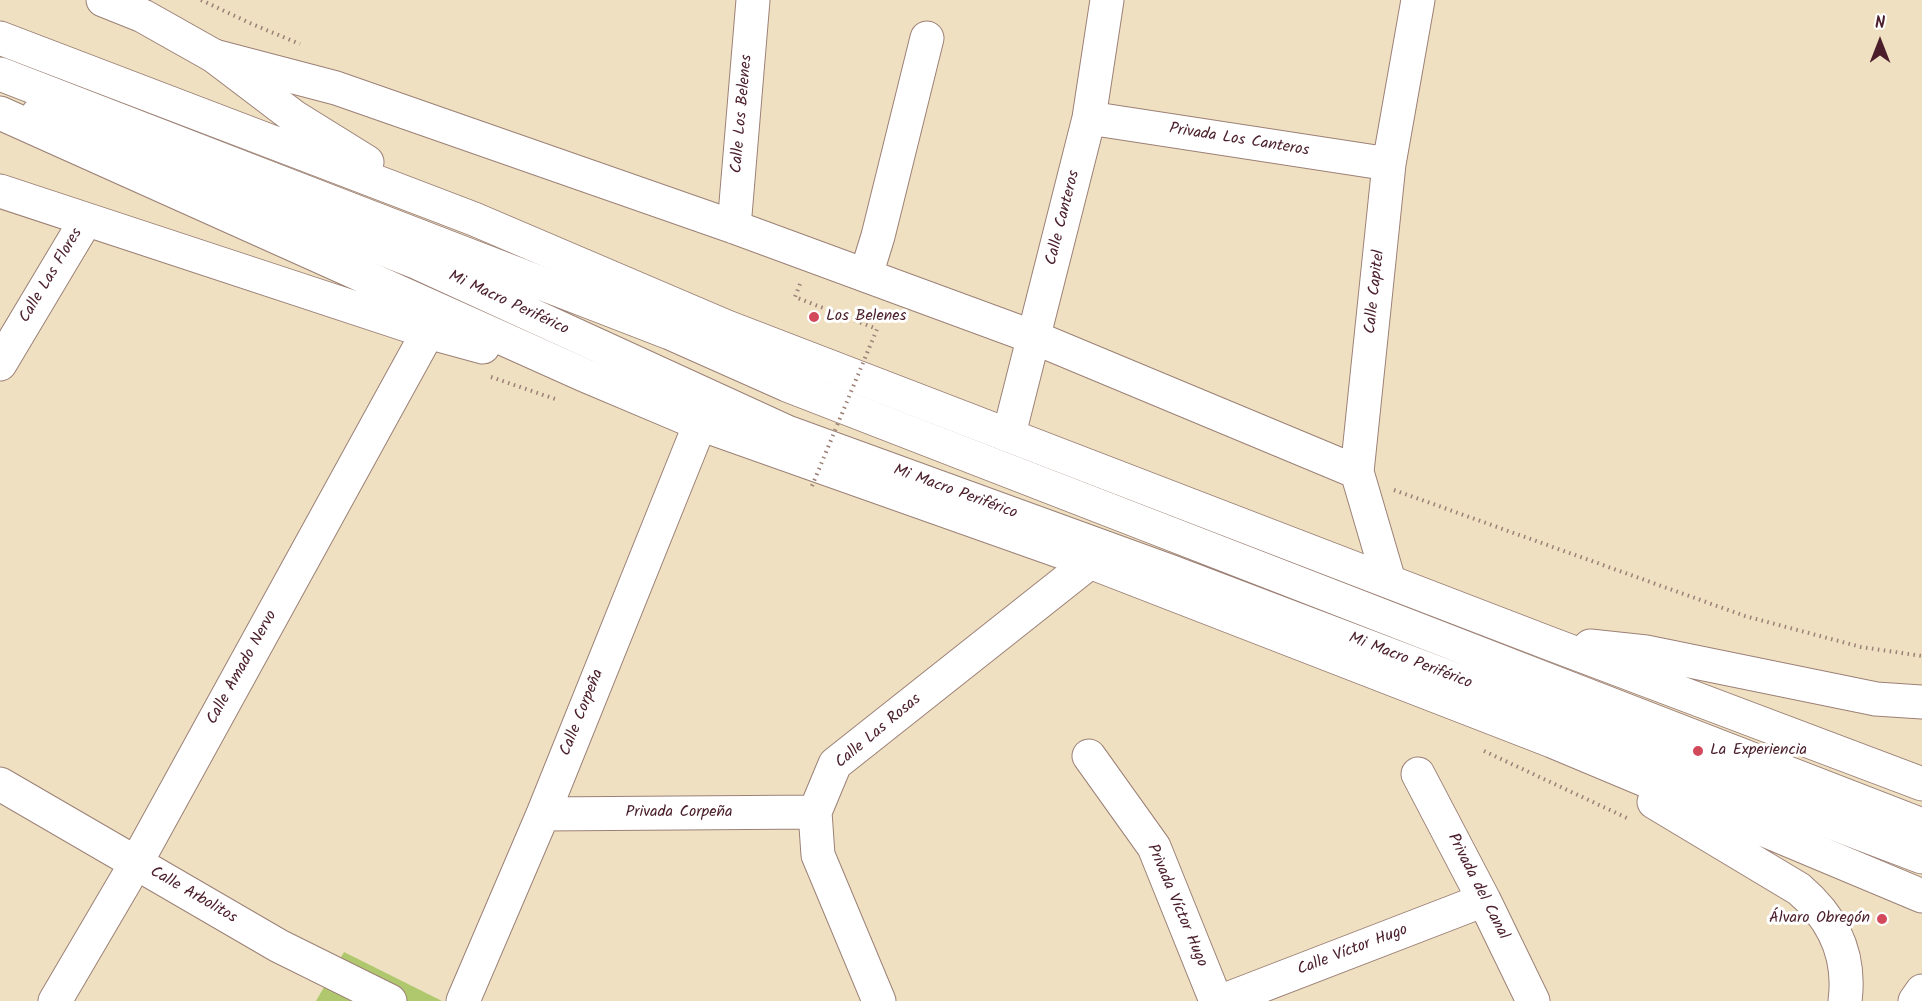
<!DOCTYPE html>
<html>
<head>
<meta charset="utf-8">
<style>
  body { margin:0 }
  #map { position:relative; width:1922px; height:1001px; overflow:hidden; background:#efe0c2; font-family:Kalam,sans-serif }
  canvas { display:block }
  .north { position:absolute; left:1850px; top:12px; width:60px; height:60px; -webkit-text-stroke:4px #fff; paint-order:stroke; rotate:0deg; font-size:16px; font-weight:700; line-height:24px; text-align:center; color:#4a1f2b }
  .north::after { content:''; display:block; margin:auto; width:21px; height:27px; background:#4a1f2b; clip-path:polygon(50% 0,100% 100%,50% 72%,0 100%) }
</style>
</head>
<body>
<div id="map">
<canvas width="1922" height="1001"></canvas>
<div class="north">N</div>
</div>
<script>
const c = document.querySelector('canvas').getContext('2d');
c.lineJoin = 'round';
function paint(path, color) {
  c.fillStyle = color;
  c.fill(path, 'evenodd');
}
function trace(path, color, width, dash) {
  c.strokeStyle = color;
  c.lineWidth = width;
  c.lineCap = dash ? 'butt' : 'round';
  c.setLineDash(dash || []);
  c.stroke(path);
}
function write(font, color, halo, rows, align = 'center') {
  c.font = font + ' Kalam,sans-serif';
  c.lineWidth = 6;
  c.setLineDash([]);
  c.textBaseline = 'middle';
  c.strokeStyle = halo;
  c.fillStyle = color;
  for (const [text, x, y, turn = 0] of rows) {
    c.save();
    c.translate(x, y);
    c.rotate((+turn || 0) * Math.PI / 180);
    c.textAlign = isNaN(turn) ? turn : align;
    if (halo) c.strokeText(text, 0, 0);
    c.fillText(text, 0, 0);
    c.restore();
  }
}
const green = new Path2D(`
  M344,952l98,49h-126z`);
const path = new Path2D(`
  M201,0l51,24 48,20
  M800,284l-5,13 82,32
  M491,377l67,23
  M1394,490l351,126 116,31 61,9
  M1484,751l143,67`);
const minor = new Path2D(`
  M214,56l122,32 398,139 299,110 324,135
  M0,74l670,259 117,52 1135,440
  M38,114l380,149 369,169 385,140 750,285
  M1089,118l300,46
  M734,227l19,-227
  M866,275l12,-39 49,-198
  M0,364l86,-144
  M1009,434l80,-316 18,-118
  M1389,581l-32,-109 32,-308 29,-164
  M1089,756l65,91 62,154
  M1418,774l66,126 49,101
  M0,784l279,162 111,55
  M543,814l272,-2
  M55,1001l81,-138 292,-531
  M463,1001l80,-187 157,-390
  M879,1001l-61,-146 -3,-43 20,-48 255,-202
  M1222,1001l262,-101
  M1915,1001l7,-10`);
const highway = new Path2D(`
  M103,0l40,16 71,40 79,60 74,46
  M0,38l474,181 253,108 824,317 371,140
  M0,113l584,262 116,49 390,138 462,179 370,155
  M0,191l428,141 55,15
  M1590,646l56,6 230,47 46,3
  M1654,802l145,87c34,29 52,66 46,112`);
const pathBridge = new Path2D(`
  M812,486l65,-157`);
const markers = [
  [814,317,6,"#d1495b"],
  [1698,751,6,"#d1495b"],
  [1882,919,6,"#d1495b"]
];
const streetNames = [
  ["Calle Los Belenes",743,114,-85],
  ["Privada Los Canteros",1239,141,9],
  ["Calle Canteros",1064,218,-76],
  ["Calle Las Flores",52,276,-59],
  ["Calle Capitel",1376,292,-84],
  ["Mi Macro Periférico",508,304,25],
  ["Mi Macro Periférico",955,493,20],
  ["Mi Macro Periférico",1410,662,21],
  ["Calle Amado Nervo",243,668,-61],
  ["Calle Corpeña",583,713,-68],
  ["Calle Las Rosas",879,732,-40],
  ["Privada Corpeña",679,813],
  ["Privada del Canal",1477,887,63],
  ["Calle Arbolitos",193,896,30],
  ["Privada Víctor Hugo",1176,906,67],
  ["Calle Víctor Hugo",1353,951,-21]
];
const poiNames = [
  ["Los Belenes",826,317],
  ["La Experiencia",1710,751],
  ["Álvaro Obregón",1870,919,"right"]
];
paint(green, '#afc86e');
trace(minor, '#9c8076', 35);
trace(highway, '#9c8076', 35);
trace(path, '#9c8076', 4, [1.5, 4.5]);
trace(minor, '#fff', 33);
trace(highway, '#fff', 33);
trace(pathBridge, '#9c8076', 4, [1.5, 4.5]);
for (const [x, y, r, color] of markers) {
  const dot = new Path2D();
  dot.arc(x, y, r, 0, 2 * Math.PI);
  c.fillStyle = color;
  c.fill(dot);
  trace(dot, '#fff', 2);
}
write('16px', '#4a1f2b', '#fff', streetNames);
write('16px', '#4a1f2b', '#fff', poiNames, 'left');
</script>
</body>
</html>
